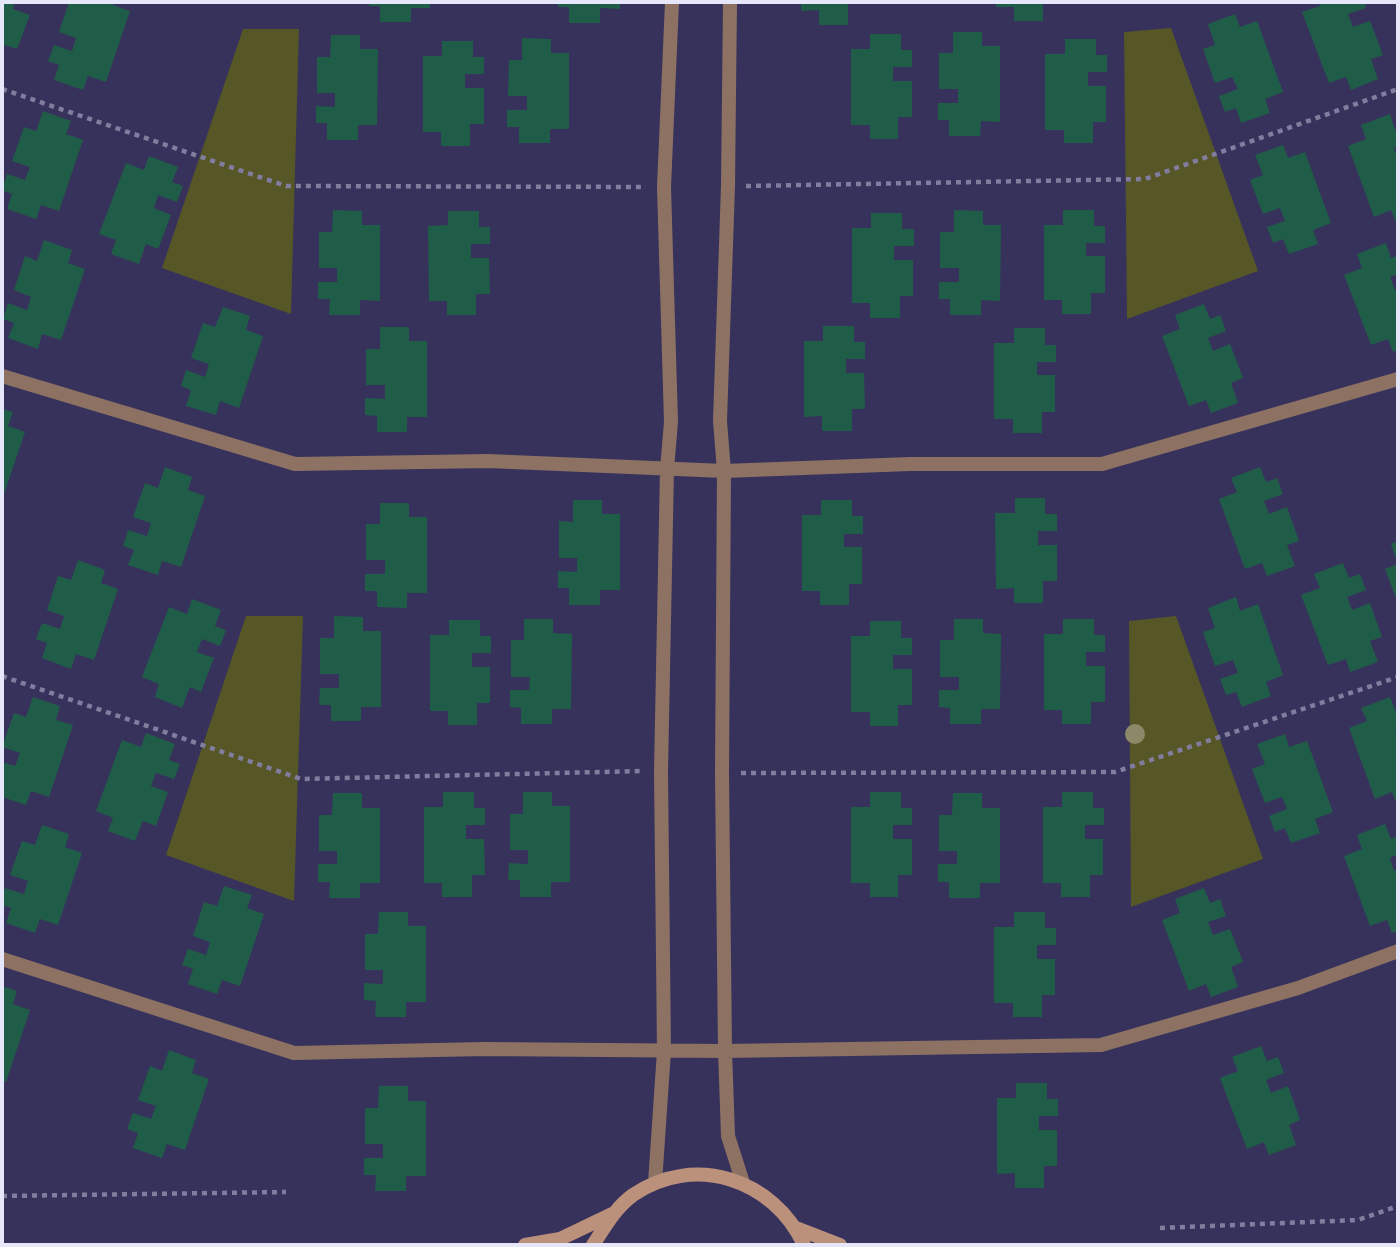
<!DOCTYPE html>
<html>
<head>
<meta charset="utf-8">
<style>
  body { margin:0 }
  #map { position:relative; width:1400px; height:1247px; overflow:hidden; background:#37325c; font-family:"DM Sans",sans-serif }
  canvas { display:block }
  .frame { position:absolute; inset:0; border:4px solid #e7e7fc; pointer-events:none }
</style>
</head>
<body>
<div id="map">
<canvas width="1400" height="1247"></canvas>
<div class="frame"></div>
</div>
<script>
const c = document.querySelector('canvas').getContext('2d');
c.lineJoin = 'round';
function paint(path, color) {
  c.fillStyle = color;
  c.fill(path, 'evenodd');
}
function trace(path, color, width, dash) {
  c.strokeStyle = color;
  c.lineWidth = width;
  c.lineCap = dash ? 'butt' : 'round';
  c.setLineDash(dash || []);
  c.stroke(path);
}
const green = new Path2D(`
  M1171,28l87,243 -131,48 -3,-287z
  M243,29h56l-8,285 -129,-46z
  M246,616h57l-9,285 -128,-46z
  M1176,616l87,243 -132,48 -2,-286z`);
const building = new Path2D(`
  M2,2h13l-2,7 17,6 -13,34 -12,-4 -3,7z
  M69,2h45l-1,3 17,6 -24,71 -18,-6 -5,14 -29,-10 5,-15 -11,-4 6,-16 18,6 4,-13 -17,-6z
  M369,2h61v6h-19v14h-31v-16h-11z
  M558,2h62v7l-20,-1v15h-31v-16h-11z
  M801,2h47v23h-29v-15l-18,1z
  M996,2h47v19h-29v-14h-18z
  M1319,2h45l2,6 -18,6 5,13 17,-6 13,34 -12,4 7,20 -27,11 -5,-13 -17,6 -27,-71 18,-6z
  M1235,14l5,13 17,-6 26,71 -18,7 5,14 -29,10 -5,-15 -11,4 -6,-16 19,-7 -6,-12 -17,6 -12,-34 12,-4 -7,-21z
  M953,32h29v14h18v76l-19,-1 -1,15h-31v-16h-11v-17h20v-14h-19v-36h14z
  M870,34h31v16h11v17h-19v14h19v36h-14v22h-28v-14h-19v-76h19z
  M331,35h29v14h18l-1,76h-19v15h-31v-17h-11v-17l19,1v-14h-18v-36h13z
  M522,38l29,1v14h18v76h-19v14h-31v-16h-12v-17h20v-14h-19l1,-36h13z
  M1065,39h31v16h11v17h-19v14h18v36h-13v21h-29v-13h-19v-76h20z
  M442,41h31v16h11v17h-19v14h19v36h-14v22h-29v-14h-18v-76h19z
  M43,111l28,10 -5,13 17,6 -24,71 -18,-6 -5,14 -29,-10 5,-15 -10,-4 5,-16 18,6 5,-13 -18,-6 12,-34 12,4z
  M1390,114l5,16 3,-2v18l-4,2 4,12v67l-7,-17 -17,7 -26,-71 18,-7 -5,-14z
  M1283,145l5,13 17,-6 26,71 -18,7 5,14 -29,10 -6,-15 -10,4 -6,-16 18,-6 -5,-13 -17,6 -13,-34 13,-5 -8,-20z
  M149,156l29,11 -6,15 11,4 -6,16 -19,-7 -4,13 17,7 -13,34 -12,-5 -7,20 -28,-10 5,-14 -17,-6 27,-71 18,7z
  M333,210l29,1v14h18v76l-20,-1v15h-31l1,-16h-12v-17h19v-14h-18v-36h13z
  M954,210l29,1v14h18l-1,76 -19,-1v15h-31v-16h-11v-17h20v-14h-19v-36h14z
  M1063,210h31v16h11v17h-19v13h19v37h-14v21h-29v-14h-18v-75h19z
  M448,211h31v16h11v17h-19v14h18l1,36h-14v21h-29v-14h-18l-1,-75 20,-1z
  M871,213h31v16h12v17h-20v14h19v36h-13v22h-30v-15h-18v-75h19z
  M44,240l28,10 -4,13 17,6 -24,71 -19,-6 -4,15 -30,-11 6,-15 -11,-4 5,-16 19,7 4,-13 -17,-7 11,-34 12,5z
  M1386,243l5,15 7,-3v19l-8,3 5,13 3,-1v61l-5,2 -5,-13 -17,6 -27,-70 18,-7 -5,-14z
  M1204,304l6,15 10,-4 6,16 -18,7 5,13 17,-7 13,34 -12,5 7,20 -27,10 -5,-13 -17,6 -27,-70 18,-7 -5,-14z
  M223,307l27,9 -4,14 17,6 -24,72 -19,-7 -4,14 -30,-9 5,-16 -10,-4 5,-16 19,7 4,-13 -18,-6 12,-35 12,4z
  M823,326h31v16h11v17h-19v14h18l1,36h-13v22h-30v-15l-18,1v-76h19z
  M380,327h29v14h18v76h-20v15h-30v-16l-12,-1v-17l20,1v-14h-19v-36h14z
  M1014,328h31v17h11v17h-19v13h18v37h-13v21h-29v-14h-19v-76h20z
  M2,409l11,3 -5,14 17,6 -23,68z
  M165,467l27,10 -4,13 17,6 -24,71 -19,-6 -4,14 -30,-10 6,-15 -11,-4 5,-16 19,6 4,-13 -18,-6 12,-34 13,5z
  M1260,467l6,15 11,-4 6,16 -19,7 5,13 18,-7 12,34 -12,4 8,21 -28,10 -5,-13 -17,6 -26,-70 18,-7 -6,-14z
  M1015,498h30v16h12v17h-19v14h19v36h-14v22h-29v-15l-18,1 -1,-76h20z
  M573,500h29v14h18v76h-20v15h-31v-17h-11v-17l19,1v-14h-18v-37l14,1z
  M821,500h31v16h11v18h-19v13h18v37h-13v21h-29v-14h-18v-76h19z
  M380,503h29v14h18v76h-20v15l-30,-1v-16h-12v-17h20v-14h-19v-36h14z
  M1398,541v62l-13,-34 13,-5 -7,-20z
  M78,560l27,10 -4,13 17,6 -24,71 -18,-6 -5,15 -29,-11 5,-15 -11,-4 6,-16 18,6 4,-13 -17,-6 11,-34 13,4z
  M1343,563l6,15 11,-4 6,16 -19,7 5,13 18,-7 12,34 -12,4 8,21 -28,10 -4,-13 -18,6 -27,-70 19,-7 -6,-14z
  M1236,597l4,14 18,-7 25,71 -17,7 5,14 -29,11 -6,-15 -10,3 -6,-16 18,-6 -5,-13 -18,6 -12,-34 12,-4 -7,-20z
  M192,599l29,11 -6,16 11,4 -6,16 -18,-7 -5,13 17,6 -13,34 -11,-5 -8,21 -27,-11 4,-13 -17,-7 27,-70 18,7z
  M334,616l29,1v14h18v76h-20v14h-30v-16h-12l1,-17h19v-14h-19v-36h14z
  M524,619h29v14l19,1 -1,75h-19v15h-31v-16l-11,-1v-17h19l1,-13h-19v-37h13z
  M954,619h29v14l18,1 -1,75h-19v15h-31v-16l-11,-1v-17h20v-13h-19v-37h14z
  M1063,619h31v16h11v17h-19v14h19v36h-14v22h-29v-14h-18v-76h19z
  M449,620h31v16h11v17h-19v14h18v36h-13v22h-29v-14h-18v-76h19z
  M870,621h31v17h11v17h-19v14h19v36h-14v21h-28v-14h-19v-76h19z
  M33,697l27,9 -4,14 17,5 -24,72 -18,-6 -5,14 -24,-8v-35l13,4 5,-13 -18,-6 12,-34 12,4z
  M1390,697l6,15 2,-1v18l-3,1 3,10v67l-6,-15 -17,7 -26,-71 18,-7 -6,-13z
  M146,733l29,11 -6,16 11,4 -6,15 -18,-6 -5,13 17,6 -12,34 -13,-5 -8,20 -27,-10 5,-13 -17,-7 26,-71 19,7z
  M1285,734l4,13 18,-6 26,71 -18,7 5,14 -29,10 -6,-15 -10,4 -6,-16 18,-7 -5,-12 -17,6 -13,-34 13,-5 -8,-20z
  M443,792h31v16h11v17h-19v14h18l1,36h-13v22h-30v-14h-18v-76h19z
  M523,792h29v14h18v76h-19v15h-31v-17h-12l1,-17 19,1v-14h-18v-36h13z
  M870,792h31v16h11v17h-19v14h19v36h-14v22h-28v-14h-19v-76h19z
  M1062,792h31v16h11v17h-19v14h18v36h-13v22h-29v-14h-18v-76h19z
  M333,793h29v15h18v75h-20v15h-31l1,-16h-12v-18h19v-13h-18v-36h13z
  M953,793h29v15h18v75h-20v15h-31v-16h-11v-18h19v-13h-18v-36h13z
  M1385,824l6,15 7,-3v18l-8,4 4,13 4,-2v62l-6,2 -5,-13 -17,6 -26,-70 18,-7 -5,-14z
  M42,825l27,9 -4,13 17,6 -24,72 -18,-6 -5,14 -29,-10 5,-15 -9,-3v-7l3,-10 19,6 4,-13 -18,-6 12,-34 13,4z
  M224,886l28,9 -5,13 17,6 -24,72 -18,-6 -5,14 -29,-10 5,-15 -11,-4 6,-16 18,6 4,-13 -17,-6 11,-34 13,4z
  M1204,888l6,15 10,-4 6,17 -18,6 5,13 17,-6 13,33 -12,5 7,20 -27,10 -5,-13 -17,7 -27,-71 18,-7 -5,-14z
  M379,912h29v14h18v76h-20v15h-31l1,-16 -12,-1v-17l19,1v-14h-18v-36h13z
  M1014,912h31v16h11v17h-19v14h18v36h-13v22h-29v-14h-19v-76h20z
  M2,986l15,5 -4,13 17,6 -24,72 -4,-1z
  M1261,1046l6,15 11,-4 6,16 -18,7 5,13 17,-7 12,34 -11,5 7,20 -27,10 -5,-13 -17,7 -27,-71 18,-7 -6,-14z
  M169,1050l27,10 -4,13 17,6 -24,71 -18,-6 -5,14 -29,-10 5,-15 -11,-4 6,-16 18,6 5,-13 -18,-6 12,-34 12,5z
  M1016,1083h31v16h11v17h-19v14h18v36h-13v22h-29v-15l-18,1v-76h19z
  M379,1086h29v15h18v75h-20v15h-31l1,-16h-12v-17h19v-14h-18v-36h13z`);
const path = new Path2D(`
  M2,89l284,97 360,1
  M746,186l399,-7 253,-90
  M2,676l299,103 342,-8
  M741,773l374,-1 283,-95
  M2,1196l284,-4
  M1160,1228l198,-8 40,-14`);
const street = new Path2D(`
  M730,2l-2,184 -8,235 4,50 -2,302 3,278 3,85 15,47
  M2,376l293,88 193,-3 236,10 186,-7h192l296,-85
  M2,959l292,94 190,-4 241,2 376,-6 197,-57 100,-37
  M655,1183l9,-132 -3,-280 6,-302 4,-47 -7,-235 8,-185`);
const secondary = new Path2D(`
  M796,1228l44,17
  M525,1245l35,-6 52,-25
  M593,1245c12,-18 22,-37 40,-50 61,-42 141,-16 171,50`);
const trees = [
  [1135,734]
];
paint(green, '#575627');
paint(building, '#205d48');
trace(path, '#807d9e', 4.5, [5, 5]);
trace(street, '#8d7264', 14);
trace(secondary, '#bc917c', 14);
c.fillStyle = '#8d8968';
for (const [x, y] of trees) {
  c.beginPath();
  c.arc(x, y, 10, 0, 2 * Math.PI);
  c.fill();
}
</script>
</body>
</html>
